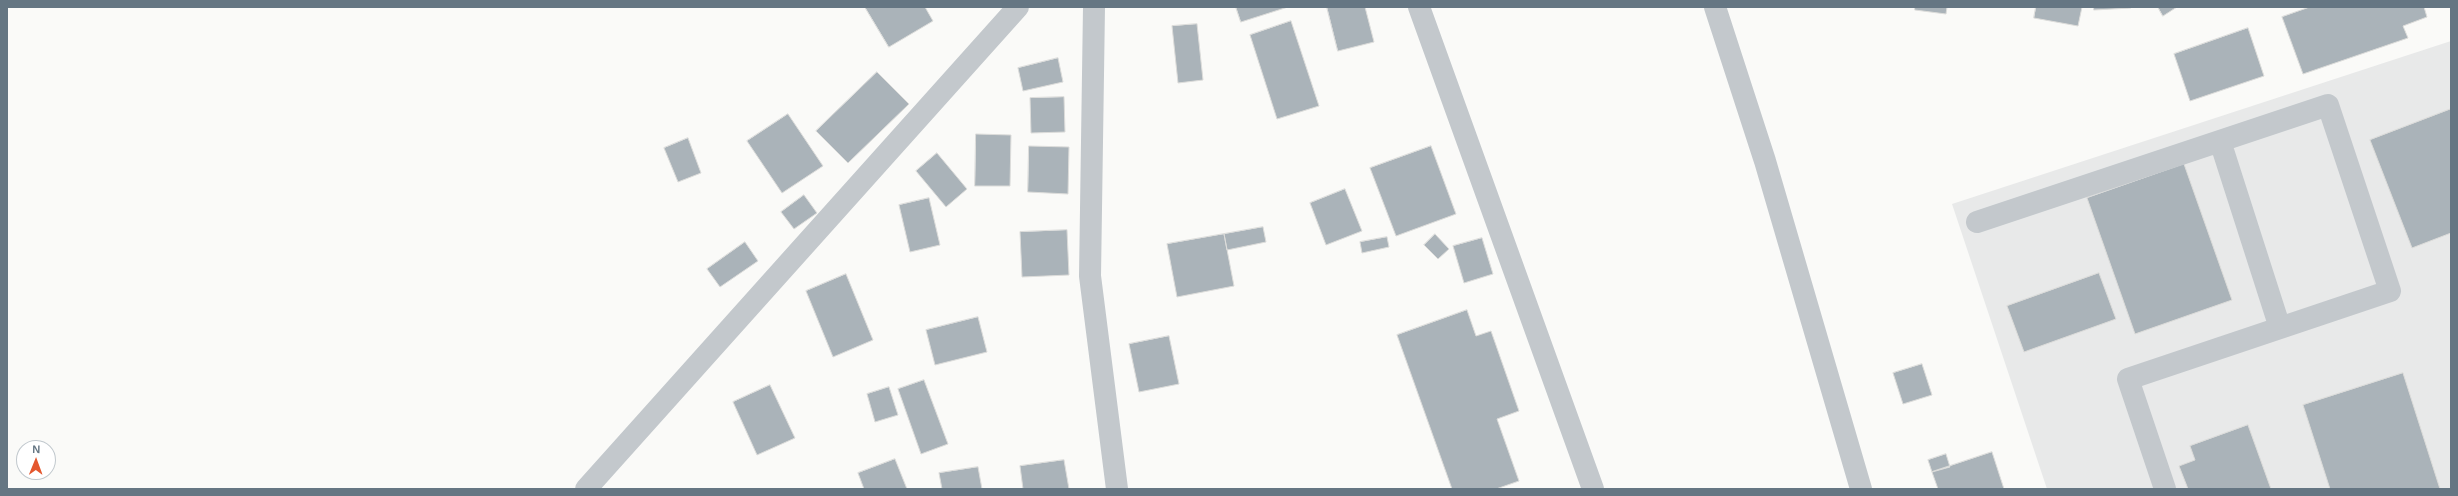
<!DOCTYPE html>
<html>
<head>
<meta charset="utf-8">
<style>
  body { margin:0 }
  #map { position:relative; width:2458px; height:496px; overflow:hidden; background:#fafaf8; font-family:Helvetica,sans-serif }
  canvas { display:block }
  .frame { position:absolute; inset:0; border:8px solid #657683; pointer-events:none }
  .north { position:absolute; left:16px; top:440px; width:40px; height:40px; box-sizing:border-box; background:#fff; border:1px solid #c1c8cd; border-radius:50%; rotate:1deg; font-size:11px; font-weight:700; line-height:16px; text-align:center; color:#657683 }
  .north::after { content:''; display:block; margin:auto; width:14px; height:18px; background:#e4572e; clip-path:polygon(50% 0,100% 100%,50% 72%,0 100%) }
</style>
</head>
<body>
<div id="map">
<canvas width="2458" height="496"></canvas>
<div class="frame"></div>
<div class="north">N</div>
</div>
<script>
const c = document.querySelector('canvas').getContext('2d');
c.lineJoin = 'round';
function paint(path, color) {
  c.fillStyle = color;
  c.fill(path, 'evenodd');
}
function trace(path, color, width, dash) {
  c.strokeStyle = color;
  c.lineWidth = width;
  c.lineCap = dash ? 'butt' : 'round';
  c.setLineDash(dash || []);
  c.stroke(path);
}
const built = new Path2D(`
  M2451,41v448h-404l-95,-285z`);
const building = new Path2D(`
  M865,7h60l8,14 -44,26z
  M1236,7h52l-47,15z
  M1327,7h38l9,35 -36,9z
  M1915,7h32l-1,7 -31,-4z
  M2036,7h46l-4,19 -44,-8z
  M2094,7h37v1l-37,2z
  M2158,7h19l-14,9z
  M2310,7h114l3,10 -24,9 5,12 -105,36 -21,-57z
  M1291,21l28,85 -42,13 -27,-84z
  M1197,24l6,56 -25,3 -6,-57z
  M2248,28l16,48 -74,25 -16,-47z
  M1058,58l5,24 -40,9 -5,-23z
  M877,72l32,32 -61,59 -32,-32z
  M1064,97l1,35 -34,1 -1,-35z
  M2451,109v124l-39,15 -42,-108z
  M788,114l35,52 -41,27 -35,-52z
  M976,134l35,1 -1,51h-35z
  M688,138l13,35 -23,9 -14,-34z
  M1029,146l40,1 -1,47 -40,-2z
  M1431,146l25,68 -60,22 -26,-68z
  M937,153l30,36 -21,18 -30,-36z
  M2184,164l48,136 -97,34 -48,-136z
  M1345,189l17,42 -36,14 -16,-42z
  M804,195l13,18 -23,16 -13,-17z
  M929,198l11,47 -30,7 -11,-47z
  M1263,227l3,15 -39,8 -3,-16z
  M1067,230l2,45 -47,2 -2,-45z
  M1224,234l10,52 -57,11 -10,-53z
  M1435,234l14,15 -11,10 -14,-14z
  M1387,237l2,10 -27,6 -2,-11z
  M1482,238l11,36 -29,9 -11,-37z
  M745,242l13,19 -38,26 -13,-18z
  M2099,273l17,46 -92,33 -17,-46z
  M846,274l27,66 -40,17 -27,-66z
  M1467,310l9,26 15,-5 28,80 -22,8 22,62 -23,8h-44l-55,-154z
  M978,317l9,35 -52,13 -9,-35z
  M1169,336l10,48 -40,8 -10,-48z
  M1922,364l10,31 -29,9 -10,-31z
  M2403,373l37,116h-110l-27,-84z
  M924,380l24,64 -27,10 -23,-65z
  M770,385l25,53 -38,17 -24,-53z
  M889,387l9,28 -23,7 -8,-28z
  M2248,425l23,64h-83l-9,-23 16,-6 -5,-14z
  M1992,452l12,37h-66l-6,-17z
  M1946,454l4,13 -18,5 -4,-12z
  M895,459l12,30h-43l-6,-16z
  M1064,460l5,29h-46l-3,-23z
  M978,467l4,22h-40l-3,-16z`);
const minor = new Path2D(`
  M1094,7l-4,269 27,213
  M1419,7l174,482
  M1715,7l50,154 96,328
  M2220,141l60,187
  M1977,222l351,-117 62,186 -262,88 37,110
  M586,489l432,-482`);
paint(built, '#e8e9e9');
paint(building, '#aab3b9');
trace(building, '#dcdcda', 1);
trace(minor, '#c3c8cc', 22);
</script>
</body>
</html>
